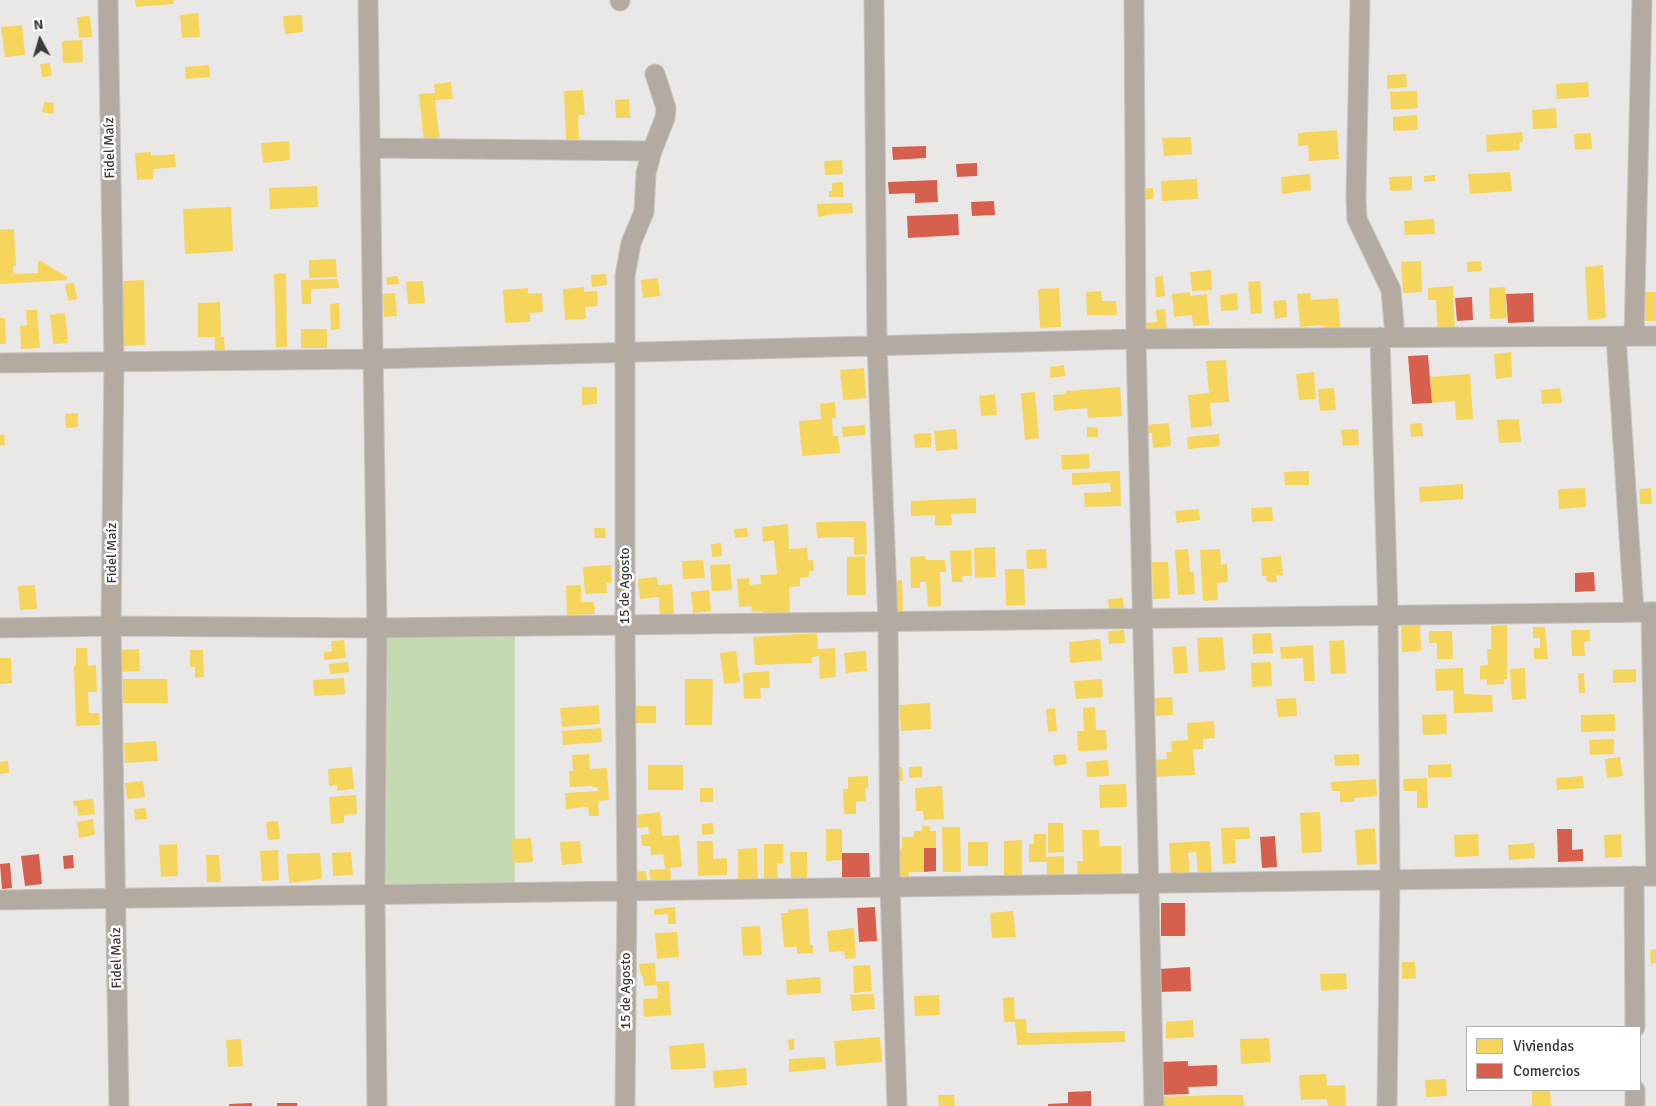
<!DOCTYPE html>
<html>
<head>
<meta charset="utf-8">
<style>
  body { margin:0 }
  #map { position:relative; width:1656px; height:1106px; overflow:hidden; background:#eae8e6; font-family:Signika,sans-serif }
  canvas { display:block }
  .legend { position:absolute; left:1466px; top:1026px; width:175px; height:65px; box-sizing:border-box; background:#fff; border:1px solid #b1b0b0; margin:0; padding:6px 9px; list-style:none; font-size:15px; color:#3b3a39 }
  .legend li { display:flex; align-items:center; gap:10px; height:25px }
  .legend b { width:25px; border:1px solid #b1b0b0 }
  .north { position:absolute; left:15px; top:15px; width:50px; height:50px; -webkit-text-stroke:4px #fff; paint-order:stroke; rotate:354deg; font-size:14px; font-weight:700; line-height:20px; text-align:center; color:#3b3a39 }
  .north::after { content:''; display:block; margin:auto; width:18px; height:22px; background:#3b3a39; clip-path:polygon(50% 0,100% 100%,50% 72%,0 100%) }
</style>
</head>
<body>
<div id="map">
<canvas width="1656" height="1106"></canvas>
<ul class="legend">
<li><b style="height:14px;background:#f6d55c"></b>Viviendas</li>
<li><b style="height:14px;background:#d6604d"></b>Comercios</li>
</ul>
<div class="north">N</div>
</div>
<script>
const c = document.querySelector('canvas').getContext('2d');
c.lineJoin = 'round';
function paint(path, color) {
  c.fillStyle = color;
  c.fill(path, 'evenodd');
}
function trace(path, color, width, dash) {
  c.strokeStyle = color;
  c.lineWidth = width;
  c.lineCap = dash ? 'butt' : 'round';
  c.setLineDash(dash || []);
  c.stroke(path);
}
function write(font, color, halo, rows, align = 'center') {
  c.font = font + ' Signika,sans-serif';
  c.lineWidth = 5;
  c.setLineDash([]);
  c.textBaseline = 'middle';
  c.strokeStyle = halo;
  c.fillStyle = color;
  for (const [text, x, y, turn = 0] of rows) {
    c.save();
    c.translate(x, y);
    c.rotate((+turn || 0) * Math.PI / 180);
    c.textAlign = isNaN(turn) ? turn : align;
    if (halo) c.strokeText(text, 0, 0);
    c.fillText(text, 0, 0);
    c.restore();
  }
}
const green = new Path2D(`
  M382,635h133v252l-137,1z`);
const homes = new Path2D(`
  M135,0h38l1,4 -38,3z
  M198,13l2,24 -18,1 -2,-23z
  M302,15l1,17 -18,2 -2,-18z
  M90,16l2,21 -13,1 -2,-21z
  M22,25l3,30 -20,2 -4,-30z
  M82,40l1,22 -20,1 -1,-22z
  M50,63l2,13 -10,1 -2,-13z
  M209,65l1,12 -24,2 -1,-12z
  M1406,74l1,13 -20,2v-14z
  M451,82l2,17 -18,1 5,41 -16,2 -5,-49 16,-1 -1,-9z
  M1588,82l1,15 -32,2 -1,-15z
  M583,90l2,25h-7l1,24 -13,1 -2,-49z
  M1417,91l1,17 -27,2 -1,-18z
  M629,99l1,19h-14l-1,-18z
  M44,102l10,1 -1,11 -11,-2z
  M1556,108l1,20 -24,1 -1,-19z
  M1417,115l1,15 -25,1v-14z
  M1337,130l2,29 -30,2 -1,-16 -10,1v-13z
  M1522,132l1,10h-4l1,8 -33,2 -1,-17z
  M1591,133l1,16 -17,1 -1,-16z
  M1191,137l1,17 -28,2 -2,-18z
  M289,141l1,19 -27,3 -2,-20z
  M151,152v4l24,-2 1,13 -23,2v10l-16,1 -2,-27z
  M842,160l1,14 -18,1 -1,-14z
  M1510,172l2,19 -42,3 -2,-20z
  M1310,174l1,16 -29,4 -1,-17z
  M1435,175v6l-11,1v-6z
  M1412,176v14l-22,1 -1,-14z
  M1197,179l1,20 -36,2 -1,-20z
  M843,182v15h-14v-6h3v-8z
  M317,186l1,21 -48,2 -1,-21z
  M1153,188v11l-16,1 -1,-11z
  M852,203l1,10 -28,2v1l-7,1 -1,-13z
  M231,207l2,44 -48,3 -2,-45z
  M1434,219l1,15 -30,1 -1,-14z
  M14,229l2,37h-3l1,8 24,-1v-11l3,-1 26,16v3l-67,4v-54z
  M336,259l1,18 -28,1v-18z
  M1421,261l1,31 -19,1 -2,-31z
  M1481,261l1,10 -15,1v-10z
  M1603,265l3,53 -18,2 -3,-53z
  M1211,270l1,20 -20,1 -2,-19z
  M286,273l1,74h-11l-2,-73z
  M606,274l1,11 -15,2 -1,-12z
  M398,276l1,8 -12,1 -1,-8z
  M1163,276l2,20 -9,1 -1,-20z
  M658,278l2,18 -17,2 -2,-18z
  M338,279l1,9 -28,1v15h-9l-1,-24z
  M144,280l1,65 -22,1 -1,-65z
  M423,281l2,22 -17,1 -2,-22z
  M1260,281l2,32 -11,1 -3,-32z
  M74,283l3,16 -9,2 -3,-17z
  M1453,286l2,49 -17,1 -2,-36h-8v-12z
  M584,287v5l13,-1 1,15 -13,1 1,12 -21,1 -2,-31z
  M1505,287l2,31 -17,1 -1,-31z
  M528,288v6l14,-1 1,19 -13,1v9l-25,1 -2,-33z
  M1059,288l2,39 -21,1 -2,-39z
  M1101,291l1,10h14l1,14h-30l-1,-23z
  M1190,292v4l17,-2 2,31 -16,1 -1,-11 -18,2 -2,-23z
  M1645,292h11v29h-11z
  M395,293l2,23 -13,1 -2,-23z
  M1237,293l1,17 -17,1 -1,-16z
  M1310,293l1,7 27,-2 3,37 -17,1 -1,-11 -23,2 -3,-33z
  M1286,300l1,17 -12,2 -2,-18z
  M220,302l1,35h3l1,15 -10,1v-16h-17v-34z
  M339,303l1,26 -9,1 -1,-26z
  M1165,309l2,22 -23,2 -1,-10 14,-1 -1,-12z
  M26,310h11l3,38 -19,1 -1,-23 7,-1z
  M65,313l3,30 -15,1 -3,-29z
  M0,318h5l1,26h-6z
  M301,329h26v19h-26z
  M1511,352l1,25 -16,2 -2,-25z
  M1226,360l3,42 -19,1 2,23 -21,2 -3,-33 21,-2 -3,-32z
  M1064,365l1,11 -15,2v-11z
  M864,368l2,30 -23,2 -3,-30z
  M1314,372l2,27 -17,1 -3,-26z
  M1470,374l3,45 -17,1 -1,-19 -23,2 -2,-26z
  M582,387h15v17l-15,1z
  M1120,387l2,29 -34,2 -1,-10 -33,3 -1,-16 13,-1v-3z
  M1334,388l2,22 -16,1 -2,-22z
  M1560,388l2,15 -20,1 -1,-14z
  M1035,392l4,46 -14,2 -4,-47z
  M995,394l2,21 -16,1 -2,-20z
  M835,402l1,16h-4l1,18h5l2,17 -38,3 -3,-35 22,-2 -1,-15z
  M78,413v14l-12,1 -1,-14z
  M1519,419l2,23 -22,1 -2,-23z
  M1169,423l2,23 -18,2 -1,-15 -7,1 -1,-9z
  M1422,423l1,13 -12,1 -1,-13z
  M865,425v10l-22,2 -1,-10z
  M1087,427l11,1v9h-11z
  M956,429l2,20 -22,2 -2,-20z
  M1358,429l1,16 -16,1 -2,-16z
  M931,433v14l-16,1 -1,-14z
  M4,434l1,11 -5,1v-11z
  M1219,434l1,12 -32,3 -1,-12z
  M1089,454l1,14 -28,2 -1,-15z
  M1120,471l1,35 -36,1 -1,-14 27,-1 -1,-9 -38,2v-12z
  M1309,471v14h-24l-1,-13z
  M1463,484v15l-43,3 -1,-15z
  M1585,488l1,19 -27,2 -1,-20z
  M1651,488l1,16h-12l-1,-15z
  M976,498v15l-25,1 1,11 -17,1v-11l-24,1v-15z
  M1272,507l1,14 -21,1 -1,-14z
  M1199,509l1,11 -23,3 -2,-12z
  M866,521l1,33 -13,1v-18l-37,1 -1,-16z
  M788,524l1,25 18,-1 1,12h5l1,11h-5v6l-9,1v8l-11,1 1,26h-10v3l-17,2v-7l-11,1 -1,-6 -12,1 -2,-28 12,-1 1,7 11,-1 -1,-9 17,-1 -3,-34 -11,2 -1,-15z
  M594,528h11l1,10h-11z
  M747,528l1,9 -13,1 -1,-9z
  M721,543l1,13 -10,1 -1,-13z
  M995,547l1,30 -21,1 -1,-30z
  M1046,549l1,19 -20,1 -1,-19z
  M1188,549l2,23h4l1,22 -17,1 -3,-45z
  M1220,549l1,15 -5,1 11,-1 1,18 -11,1 1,17 -15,1 -3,-51z
  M971,550l1,26h-10l1,6h-11l-2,-31z
  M865,556l1,39h-19v-38z
  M925,556l1,4h19l1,12h-6l1,34 -13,1 -2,-25h-6v6h-9l-1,-31z
  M1281,556l2,19h-7l1,7h-10l-1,-6h-4l-1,-18z
  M703,560l2,18 -22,1 -1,-18z
  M1152,562h16l2,36 -17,1z
  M730,564l2,26 -20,1 -2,-26z
  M611,565l1,18h-6l1,10 -22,1 -2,-27z
  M1005,569h19l1,36 -19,1z
  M657,577l1,8 14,-1 2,30 -14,1 -1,-18 -19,2 -2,-20z
  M902,580l1,31 -10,1 -1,-31z
  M35,585l2,24 -17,1 -2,-24z
  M581,585v17h13l1,12 -28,1 -1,-29z
  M709,590l2,21 -18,2 -2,-21z
  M1123,598l1,11 -15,1 -1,-11z
  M1420,625l1,26 -19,1 -1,-26z
  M1507,625v54h-3v5l-17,1v-6l-7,1v-14l8,-1 -1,-16h4v-23z
  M1533,627h12l3,32h-14v-11h6v-10h-7z
  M1124,630l1,13 -16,1 -1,-13z
  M1571,630h19v11l-6,1 1,14h-13z
  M1429,631h23l1,28h-16v-16h-8z
  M817,633l1,16 17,-1 1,29 -16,2 -1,-23 -8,1 1,6 -57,2 -2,-28z
  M1271,633l2,20 -20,1 -1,-20z
  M1223,637l2,33 -26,2 -2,-34z
  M1100,639l2,21 -32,3 -1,-21z
  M344,640l2,18 -22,2v-8l8,-1 -1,-10z
  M1344,640l2,33 -15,1 -2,-33z
  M1313,645l2,36h-11l-1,-23 -22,1 -1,-12z
  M1186,646l2,27 -14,1 -2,-27z
  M76,648h11l1,18 8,-1 1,27h-9l1,21h10l1,12 -24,1 -2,-60h2z
  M139,649l1,22 -22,1 -1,-22z
  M190,650h13l1,27 -9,1v-11h-5z
  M736,651l4,31 -16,2 -4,-31z
  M866,651l1,20 -21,2 -2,-20z
  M0,658h11l1,25 -12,1z
  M348,662l1,10 -19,2 -1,-10z
  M1271,662l1,24 -20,1 -1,-24z
  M1463,668l1,26 28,1 1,17 -39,1 -1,-23 -17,1 -1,-22z
  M1525,668l1,31 -14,1 -2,-31z
  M1636,669v13l-23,1v-13z
  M769,671l1,17h-10l1,10 -17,1 -1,-26z
  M1578,673h6l1,20h-6z
  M344,678l1,16 -31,2 -1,-16z
  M123,679h44l1,24h-45z
  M685,679h28l-1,46h-27z
  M1102,679l1,18 -27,2 -2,-18z
  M1172,697l1,18 -17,1 -1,-18z
  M1296,698l1,18 -19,1 -2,-18z
  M930,703l1,26 -30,2 -2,-26z
  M599,705l1,19 -38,3 -2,-19z
  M636,706h20v17h-20z
  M1095,707l1,23h10l1,20 -29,1 -1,-20h7l-1,-23z
  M1055,708l2,23 -9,1 -2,-23z
  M1446,714l1,20 -24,1 -1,-20z
  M1615,714v17l-34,1v-17z
  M1214,721l1,17 -12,1v10h-10l2,26 -43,2 -1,-17 16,-1 -1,-7h6l-1,-11 17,-1 -1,-17z
  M601,728l1,14 -39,3 -1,-14z
  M1614,739v15l-24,1 -1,-15z
  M156,741l2,20 -33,2 -1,-20z
  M589,754l1,15 17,-1 2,32 -11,1 1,15h-10l-1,-9 -22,2 -1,-16 33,-2 -1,-4h-5v-1l-22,1 -1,-16h4l-1,-16z
  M1066,754l1,10 -13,2 -1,-11z
  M1359,754v11l-24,1 -1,-11z
  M1620,757l3,19 -16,2 -2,-19z
  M1108,760l1,16 -22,1 -1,-15z
  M8,761l1,12 -9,1v-12z
  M1451,764l1,13 -24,1v-13z
  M648,765h35v25h-35z
  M922,766v11l-13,1v-11z
  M352,767l2,22 -17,2v-6l-8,1 -1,-17z
  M895,767h7l1,14h-7z
  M868,776v12h-3l1,13 -10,1v12h-12l-1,-25h5v-12z
  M1583,776l1,12 -27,2 -1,-12z
  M1427,778l1,30h-11v-17h-13l-1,-12z
  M1376,779l1,17 -23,2v4h-14v-11h-8l-1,-9z
  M143,781l2,16 -18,2 -2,-16z
  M1126,784l1,23 -27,1 -1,-23z
  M942,786l2,33 -20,1 -1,-9h-7l-1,-23z
  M700,788h13v14h-13z
  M356,795l1,19 -13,1v8l-13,1 -2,-27z
  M93,799l2,15 -17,2 -1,-10 -3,1 -1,-6z
  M146,808l1,11 -12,1 -1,-11z
  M660,812l2,24 17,-1 3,32 -12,1 1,13 -20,2 -2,-13 16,-1 -2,-15 -12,1 -1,-9h-8l-1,-11 8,-1 -1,-7 -12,1 -1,-13z
  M1320,812l2,40 -20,1 -2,-40z
  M93,819l2,16 -16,3 -2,-16z
  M278,821l2,18 -12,1 -2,-18z
  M713,823l1,11 -12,1v-11z
  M1048,823h15l1,29 -16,1z
  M922,826h8v5h6v17h-12v24h-15v5h-11l-7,-28h11v-12h12v-6h8z
  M942,827h18l1,45h-18z
  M1249,827l1,12h-15l1,24 -13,1 -2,-36z
  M1375,828l2,36 -20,1 -2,-35z
  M826,829h16v31l-16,1z
  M1082,830h17v16h22v29l-43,1 -1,-15h6z
  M1034,834h12v23l18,-1v25h-17v-19h-18v-18h5z
  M1478,834l1,22 -24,1 -1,-22z
  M1621,834l1,23 -17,1 -1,-23z
  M531,838l2,24 -20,1 -1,-24z
  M1022,840v38h-18v-37z
  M580,841l2,22 -20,2 -2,-23z
  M697,841h16v18l14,-1v17l-29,1z
  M1210,841l2,34h-14l-2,-23 -8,1 2,23 -19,1 -2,-34z
  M968,842h20v24h-20z
  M1534,843l1,15 -26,2 -1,-15z
  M177,844l1,32 -17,1 -2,-32z
  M764,844h19v19h-6l1,21h-14z
  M757,848l1,39 -20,1v-39z
  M278,850l1,30 -17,1 -2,-30z
  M351,852l2,23 -20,1 -1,-23z
  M790,852h17v28l-16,1z
  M320,853l2,26 -33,4 -2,-29z
  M206,855h13l2,27h-14z
  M646,871l1,11 -14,1 -1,-11z
  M675,907l1,17h-8v-10l-14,1v-6z
  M808,908l2,37h3v8l-16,1v-7h-13l-3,-34h7v-3z
  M1013,911l3,26 -24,1 -2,-25z
  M760,926l2,29 -19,1 -2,-29z
  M854,928l2,30 -11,1 -1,-8 -15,1 -2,-21z
  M677,932l2,25 -22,2 -2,-26z
  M1656,949v14l-5,1 -1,-14z
  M1402,962h13l1,16 -14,1z
  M655,963l1,19 13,-1 2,34 -27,2 -1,-18 15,-1 -1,-13 -13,1 -1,-10h-2l-2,-12z
  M870,965l2,26 -18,2 -1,-27z
  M1346,973l1,16 -26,2 -1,-17z
  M820,977l1,16 -34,2 -1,-15z
  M874,994l1,15 -23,2 -2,-16z
  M939,995l1,20 -25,1 -1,-20z
  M1014,997l1,22h11l1,14 98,-2v11l-108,3 -2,-23h-11l-1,-24z
  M1193,1020l1,17 -28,2v-17z
  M880,1037l2,25 -46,4 -2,-25z
  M1269,1038l2,24 -30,2 -1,-25z
  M241,1039l2,27 -15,1 -2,-27z
  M794,1039v11h-5l-1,-10z
  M704,1043l2,25 -35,2 -2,-24z
  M825,1057l1,12 -37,3v-13z
  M746,1068l1,17 -33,3 -1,-17z
  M1326,1074l1,12 18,-1 1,21h-18l-1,-7 -26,1 -2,-25z
  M1446,1079l1,17 -21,1 -1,-17z
  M1532,1090h18l1,16h-19z
  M938,1095h16l1,11h-16z
  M1218,1095h25l1,11h-83l-1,-9z`);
const shops = new Path2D(`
  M926,146v12l-33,2 -1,-13z
  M977,163v13l-20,1 -1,-13z
  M937,180l1,22 -23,1v-10l-26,1 -1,-12z
  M994,201l1,14 -23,1 -1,-14z
  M958,214l1,21 -51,3 -1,-22z
  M1533,293l1,29 -26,1 -2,-29z
  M1472,297l1,23 -16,1 -2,-23z
  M1428,355l4,48 -20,1 -4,-48z
  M1594,572l1,19 -20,1v-19z
  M1557,829h15v21l11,-1v12l-25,1z
  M1275,836l2,31 -15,1 -2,-31z
  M924,848h12v23l-12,1z
  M842,853h27l1,25h-28z
  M39,854l3,30 -17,2 -4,-30z
  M73,855l1,13 -10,1 -1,-13z
  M10,863l2,25 -10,1 -2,-25z
  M1161,903h24v33h-24z
  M875,907l2,34 -18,1 -2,-34z
  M1190,967l1,24 -31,1 -1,-23z
  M1188,1061v5l29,-1v21l-29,1 1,7 -28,1 -2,-33z
  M1091,1091v15h-43v-2l20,-1v-11z
  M252,1103v3h-23v-2z
  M277,1103h20v3h-20z`);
const minor = new Path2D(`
  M108,0l6,362 -3,264 8,480
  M368,0l9,628 -2,267 2,211
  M874,0l3,345 11,277 2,265 7,219
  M1134,0l2,339 18,767
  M1360,0l-4,197 1,22 34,71 4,47
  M620,1v-1
  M370,148l282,3
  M1616,336l18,276
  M1634,336l8,-336
  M1380,337l8,279 2,264 -3,226
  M0,363l373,-4 763,-20 520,-3
  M0,628l111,-2 266,2 1279,-16
  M1634,876l1,151
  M0,900l1656,-24 -5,-264
  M1635,1090v16
  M625,1106l2,-215 -2,-266v-349l6,-33 13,-31 2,-39 6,-22 13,-33 1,-10 -11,-34`);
const streetNames = [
  ["Fidel Maíz",110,148,-91],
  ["Fidel Maíz",112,553,-90],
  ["15 de Agosto",625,586,-90],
  ["Fidel Maíz",117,958,-91],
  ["15 de Agosto",626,991,-90]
];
paint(green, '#c6dab2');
paint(homes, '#f6d55c');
paint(shops, '#d6604d');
trace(minor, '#c6c5c4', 21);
trace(minor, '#b3aba1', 19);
write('14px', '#3b3a39', '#fff', streetNames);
</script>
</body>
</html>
